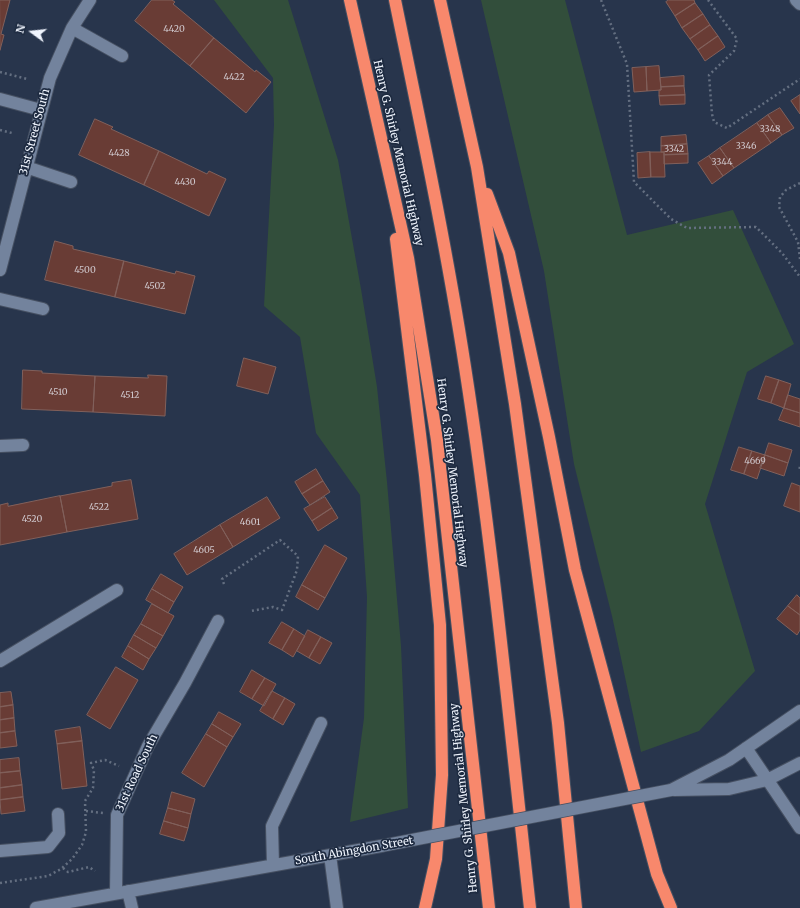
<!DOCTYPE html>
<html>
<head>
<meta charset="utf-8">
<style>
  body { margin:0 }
  #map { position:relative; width:800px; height:908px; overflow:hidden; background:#28354c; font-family:Merriweather,serif }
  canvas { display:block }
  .north { position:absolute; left:12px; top:12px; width:40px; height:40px; -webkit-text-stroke:3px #1e2b41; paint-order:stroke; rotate:285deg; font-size:11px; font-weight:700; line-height:16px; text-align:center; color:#eff4fd }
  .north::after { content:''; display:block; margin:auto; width:14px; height:18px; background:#eff4fd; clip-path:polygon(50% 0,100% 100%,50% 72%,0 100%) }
</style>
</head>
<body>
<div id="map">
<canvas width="800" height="908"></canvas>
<div class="north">N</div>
</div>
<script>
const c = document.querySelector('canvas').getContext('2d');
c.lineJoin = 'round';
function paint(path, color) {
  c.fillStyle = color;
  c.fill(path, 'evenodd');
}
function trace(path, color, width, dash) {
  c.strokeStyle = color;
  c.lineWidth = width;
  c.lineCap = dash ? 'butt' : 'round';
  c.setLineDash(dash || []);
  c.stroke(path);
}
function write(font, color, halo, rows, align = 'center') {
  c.font = font + ' Merriweather,serif';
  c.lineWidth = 3.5;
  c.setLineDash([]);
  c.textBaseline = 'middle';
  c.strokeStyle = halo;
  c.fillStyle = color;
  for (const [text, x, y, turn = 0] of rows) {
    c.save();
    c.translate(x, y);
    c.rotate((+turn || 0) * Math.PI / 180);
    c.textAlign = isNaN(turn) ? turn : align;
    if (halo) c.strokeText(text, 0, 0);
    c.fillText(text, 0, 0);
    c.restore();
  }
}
const green = new Path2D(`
  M214,0h74l50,160 23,129 16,98 10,95 14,164 7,162 -58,14 14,-104 3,-121 -7,-102 -44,-62 -16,-96 -36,-31 10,-181 -1,-47z
  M481,0h84l62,235 106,-25 61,134 -47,28 -42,132 50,167 -56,60 -58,21 -29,-136 -38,-152 -30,-193z`);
const building = new Path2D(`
  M0,0h10l-9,34 3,1 -4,15z
  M152,0h20l3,2 -2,2 41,34 -24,28 -55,-45z
  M669,0h25l1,3 -20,13 -9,-14z
  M695,3l8,11 -21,14 -7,-12z
  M703,14l7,11 -20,14 -8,-11z
  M710,25l8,11 -20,14 -8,-11z
  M718,36l7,11 -20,14 -7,-11z
  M214,38l41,34 1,-2 15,12 -25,31 -56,-47z
  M659,66l2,24 -14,1 -1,-24z
  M646,67l1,24 -13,1 -2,-24z
  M684,76v10l-23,1 -1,-9z
  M684,86l1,9 -26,1v-6h2v-3z
  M685,95v9l-25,1 -1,-9z
  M800,95v19l-9,-13z
  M780,108l14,20 -12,7 -14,-20z
  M768,115l14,20 -11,8 -14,-20z
  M95,119l18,8 -2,2 48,22 -15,34 -65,-30z
  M757,123l14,20 -37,25 -14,-20z
  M686,135l1,9 -26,2v-9z
  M687,144l1,10 -24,1v-3h-3v-6z
  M720,148l14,20 -11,8 -14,-20z
  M159,151l48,23 2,-3 17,8 -17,37 -65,-31z
  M650,152l1,25 -13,1 -1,-25z
  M650,152h14l1,25h-14z
  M688,154v9l-24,1v-9z
  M709,156l14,20 -11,8 -14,-21z
  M55,241l18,5v3l51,12 -9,36 -70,-17z
  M124,261l51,13 1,-3 19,5 -10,38 -70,-17z
  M244,358l32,9 -8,27 -31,-8z
  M23,370l19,1v2l53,3 -2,36 -71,-3z
  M148,375l19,1 -2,40 -72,-4 2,-36 53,2z
  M766,376l13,4 -8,23 -13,-4z
  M779,380l12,4 -7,24 -13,-5z
  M788,395l12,4v14l-16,-5z
  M784,408l16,5v14l-21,-7z
  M769,443l23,7 -4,13 -23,-8z
  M739,447l13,4 -8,23 -13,-4z
  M752,451l13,4 -8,24 -13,-5z
  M765,455l23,8 -4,13 -24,-8z
  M316,469l7,12 -21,13 -7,-12z
  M131,480l7,39 -71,13 -7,-36 52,-10v-3z
  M323,481l7,11 -20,13 -8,-11z
  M792,483l8,3v26l-16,-6z
  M60,496l7,36 -67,13v-40l8,-2v3z
  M267,497l13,21 -47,29 -13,-22z
  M325,497l7,11 -20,13 -8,-12z
  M332,508l6,10 -20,13 -6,-10z
  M220,525l13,22 -46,28 -13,-21z
  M325,545l22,13 -22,40 -23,-13z
  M161,574l22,13 -9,15 -22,-13z
  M302,585l23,13 -7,12 -22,-13z
  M152,589l22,13 -6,11 -22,-13z
  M797,595l3,3v17l-12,-9z
  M152,604l22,12 -11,20 -22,-12z
  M788,606l12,9v15l-3,5 -20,-16z
  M282,622l12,7 -12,21 -13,-7z
  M141,624l22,12 -7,12 -22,-13z
  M294,629l11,7 -12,21 -11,-7z
  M308,630l13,7 -12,21 -12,-7z
  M134,635l22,13 -7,11 -21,-13z
  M321,637l11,6 -12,21 -11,-6z
  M128,646l21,13 -6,11 -21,-13z
  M116,667l22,13 -28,49 -23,-14z
  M252,670l13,8 -13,21 -12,-7z
  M265,678l11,6 -12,22 -12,-7z
  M272,691l13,7 -12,21 -13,-8z
  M11,692l2,13 -13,2v-14z
  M285,698l10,6 -12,21 -10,-6z
  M13,705l1,13 -14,2v-13z
  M219,712l22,12 -8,13 -21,-13z
  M14,718l1,13 -15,2v-13z
  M212,724l21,13 -6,10 -21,-13z
  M80,727l2,14 -25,3 -2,-13z
  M15,731l2,15 -17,2v-15z
  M206,734l21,13 -23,40 -22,-14z
  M82,741l5,45 -25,3 -5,-45z
  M19,758l1,13 -20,2v-13z
  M20,771l2,14 -22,3v-15z
  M22,785l1,12 -23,3v-12z
  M172,792l23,7 -4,15 -23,-6z
  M23,797l2,14 -24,3 -1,-14z
  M168,808l23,6 -3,14 -24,-7z
  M164,821l24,7 -4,13 -24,-7z`);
const path = new Path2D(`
  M601,0l26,64 7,118 37,37 16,9 69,-1 26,26 18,24
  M708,0l29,39 -3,12 -25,24 3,39 2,8 13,6 73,-49
  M0,72l27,7
  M0,130l12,3
  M800,183l-14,7 -6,7 -1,10 19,35 2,17
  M800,467l-1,3 1,1
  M224,584l-2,-5 58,-39 18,16 -1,14 -15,40 -9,-3 -22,4
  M86,811l17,2
  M63,868l5,4 21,-5 6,4
  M0,883l48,-7 13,-7 11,-10 10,-14 4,-13 -1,-31 8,-13 1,-18 -3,-7 14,-3 14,6`);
const minor = new Path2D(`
  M796,0l4,4
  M72,28l50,28
  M0,99l41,11
  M26,167l45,15
  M0,270l50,-192 22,-50 18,-28
  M0,299l43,10
  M0,446l23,-1
  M0,661l117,-71
  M746,748l54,80
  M671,790l58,-30 71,-49
  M674,790l55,-1 38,-9 33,-17
  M0,851l48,-4 11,-14 -1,-19
  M330,855l7,53
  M273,865l-1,-39 49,-103
  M128,891l4,17
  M116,893l1,-78 31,-69 37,-63 33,-62
  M36,908l345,-62`);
const highway = new Path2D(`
  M350,0l58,258 29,182 52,468
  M395,0c25,122 51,244 70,367 28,180 45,361 65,541
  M440,0l37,167 38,237 43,319 18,185
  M487,194l22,59 40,184 26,133 82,304 14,34
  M396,239l29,236 15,150 2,150 -6,84 -11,49`);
const minorBridge = new Path2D(`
  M381,846l290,-56`);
const numberNames = [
  ["4420",174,29],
  ["4422",234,77],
  ["3348",770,129],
  ["3346",746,146],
  ["3342",674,149],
  ["4428",119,153],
  ["3344",722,162],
  ["4430",185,182],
  ["4500",85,270],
  ["4502",155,286],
  ["4510",58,392],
  ["4512",130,395],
  ["4669",755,461],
  ["4522",99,507],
  ["4520",32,519],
  ["4601",250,522],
  ["4605",204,550]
];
const streetNames = [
  ["31st Street South",35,132,-75],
  ["Henry G. Shirley Memorial Highway",398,153,77],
  ["Henry G. Shirley Memorial Highway",452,473,83],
  ["31st Road South",137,773,-65],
  ["Henry G. Shirley Memorial Highway",464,798,-96],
  ["South Abingdon Street",354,851,-10]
];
paint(green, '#324e3b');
paint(building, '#693c35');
trace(building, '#81605b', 1);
trace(minor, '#465062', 14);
trace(highway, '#465062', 14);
trace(path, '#646f81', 2.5, [2, 3]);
trace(minor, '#73839d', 12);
trace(highway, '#f8886c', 12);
trace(minorBridge, '#465062', 14, []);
trace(minorBridge, '#73839d', 12);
write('9px', '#cec6cb', null, numberNames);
write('11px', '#eff4fd', '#1e2b41', streetNames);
</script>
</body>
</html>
